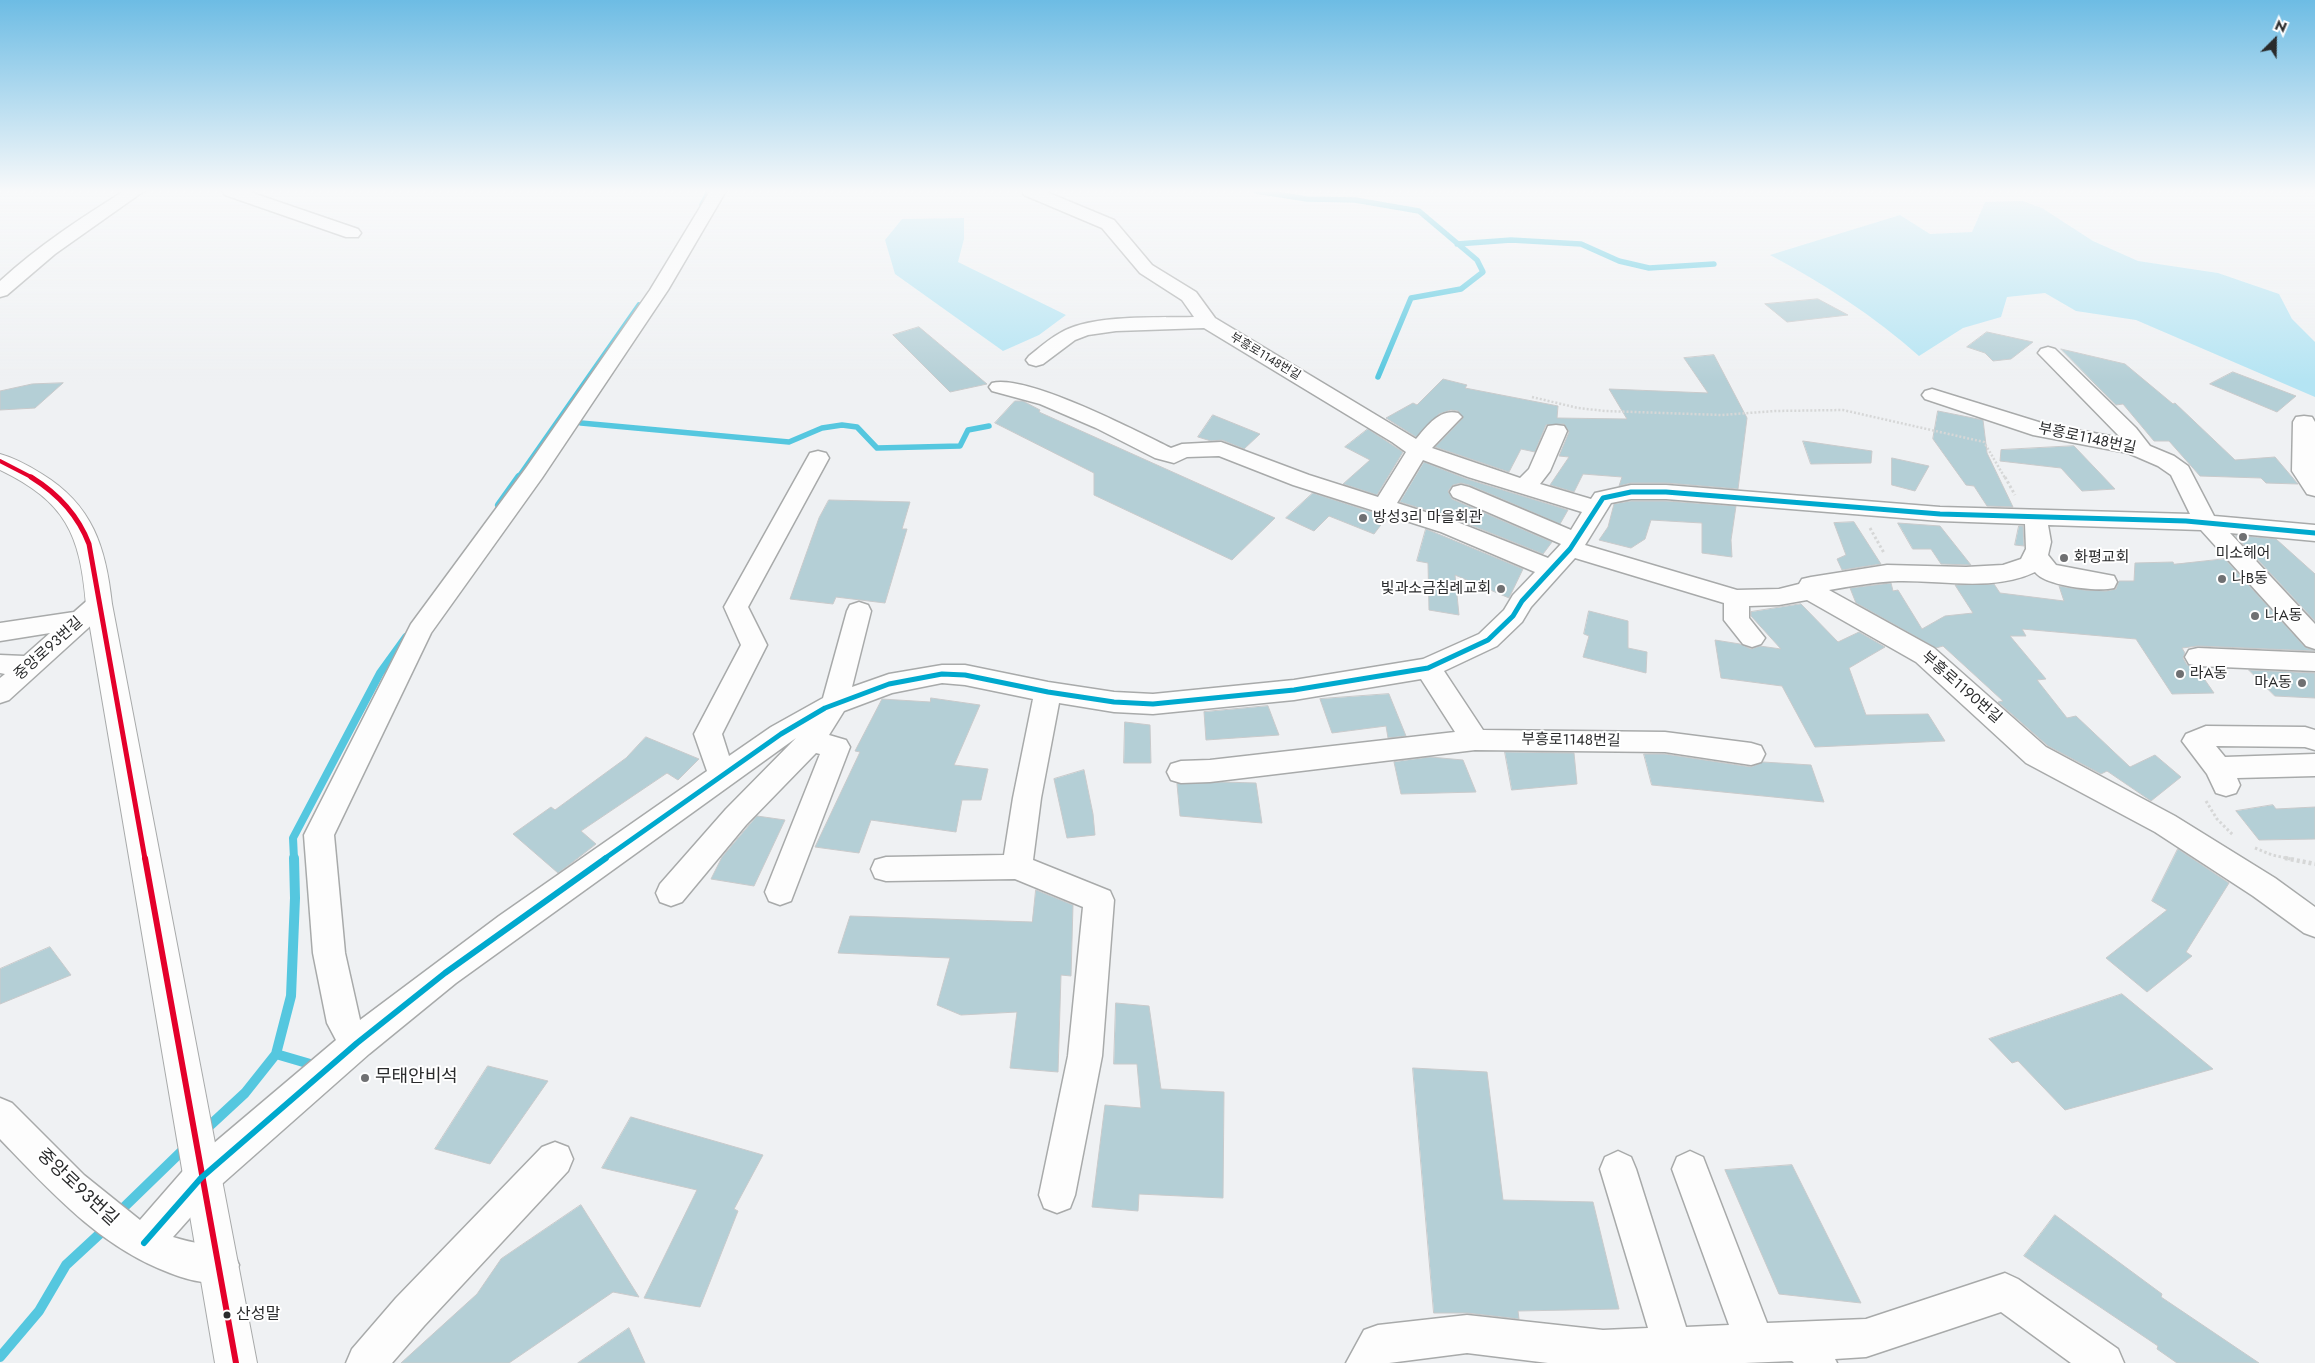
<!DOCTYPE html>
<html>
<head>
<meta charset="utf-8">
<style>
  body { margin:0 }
  #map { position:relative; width:2315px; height:1363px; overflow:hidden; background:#eff1f3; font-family:Jost,sans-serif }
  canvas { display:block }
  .north { position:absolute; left:2250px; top:15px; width:50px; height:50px; -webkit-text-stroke:4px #fff; paint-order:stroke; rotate:23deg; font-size:14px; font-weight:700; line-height:20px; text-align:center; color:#2a2b2c }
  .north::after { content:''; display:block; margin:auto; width:18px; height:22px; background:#2a2b2c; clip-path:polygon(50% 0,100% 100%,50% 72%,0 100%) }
</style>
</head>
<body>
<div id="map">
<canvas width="2315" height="1363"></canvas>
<div class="north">N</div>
</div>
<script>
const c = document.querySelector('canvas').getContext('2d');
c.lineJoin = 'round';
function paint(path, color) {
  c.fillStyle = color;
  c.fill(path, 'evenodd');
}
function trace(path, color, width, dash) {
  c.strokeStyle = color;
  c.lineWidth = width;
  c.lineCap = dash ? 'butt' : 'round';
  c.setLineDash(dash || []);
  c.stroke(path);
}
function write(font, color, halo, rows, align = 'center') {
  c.font = font + ' Jost,"Noto Sans KR",sans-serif';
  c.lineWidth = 4;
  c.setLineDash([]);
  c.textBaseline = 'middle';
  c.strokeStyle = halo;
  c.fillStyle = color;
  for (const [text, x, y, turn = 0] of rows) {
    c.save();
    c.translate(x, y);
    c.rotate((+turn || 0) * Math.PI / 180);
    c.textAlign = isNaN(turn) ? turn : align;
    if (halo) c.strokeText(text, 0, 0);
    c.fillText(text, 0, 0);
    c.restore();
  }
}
const green = new Path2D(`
  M2023,201l19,7 51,33 45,20 80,12 61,21 13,25 23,23v55l-179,-77 -60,-9 -31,-18 -38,4 -6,20 -38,11 -44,28c-45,-40 -96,-73 -149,-101l130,-40 30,19 42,-2 13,-30z
  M964,218v21l-6,23 108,53 -27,20 -36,16 -108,-77 -10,-34 17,-21z`);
const streamFar2 = new Path2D(`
  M1256,191l51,8 48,1 64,11 58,49 6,12 -22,17 -50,9 -33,79
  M702,205l7,-14
  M1457,244l54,-4 70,4 38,17 30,7 65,-4
  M581,423l208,19 33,-14 20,-3 15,2 20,21 83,-2 8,-16 21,-4
  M518,478l121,-173`);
const streamFar1 = new Path2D(`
  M499,505l20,-28
  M294,859l-1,-21 87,-165 26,-36`);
const stream = new Path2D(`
  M276,1054l41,12
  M205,1130l40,-37 31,-39 15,-58 4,-98 -1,-40
  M118,1213l67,-65
  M0,1357l39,-46 27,-46 40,-37`);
const building = new Path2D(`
  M1818,299l30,16 -61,7 -22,-18z
  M919,327l68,57 -37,8 -57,-57z
  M1987,332l46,10 -22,17 -18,2 -8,-8 -18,-6z
  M2061,349l64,15 48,40 2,-1 60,57 40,-3 23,27 -32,-1 -5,-5 -61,-2 -31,-35h-15l-31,-37 -7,1z
  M1714,355l33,63 -9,71 -72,-6h-35l-12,3 3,-9 -39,-3 -9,18 -24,-7 19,-28 -10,-1 10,-24 -5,-8 -18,1 -11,27 -14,-3 -12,23 -74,-25 28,-29 -5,-7 -7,-1 -12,4 -23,23 -30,-19 27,-15 4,2 26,-26 24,6 -2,3 93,18 -1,12 70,1 -18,-30 99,4 -24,-35z
  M2233,372l63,24 -19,16 -67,-28z
  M63,383l-28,25 -35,2v-19l32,-7z
  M1015,401h8l17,9 -1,2 236,106 -43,42 -138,-65v-22l-99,-50z
  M1938,411l45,9 4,33 26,54 -26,-1 -13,-20 -8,-1 -33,-46z
  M1213,415l47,19 -16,15 -22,-9 -11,1 -13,-4z
  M1368,429l35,23 -26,43 -34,-11 27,-24 -25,-13z
  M1803,441l69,10 -1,12 -60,1z
  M2074,446l41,43 -33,2 -21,-23 -61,-7 1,-11z
  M1892,458l37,8 -14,25 -23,-6z
  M1424,462l43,17 101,31 -8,14 -91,-39 -8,-2 -8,2 -5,6 4,8 100,43 -9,12 -85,-34 -58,-18z
  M1313,493l74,24 -13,17 -45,-18 -15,15 -28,-13z
  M829,500l81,2 -8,27h5l-22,74 -49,-6 -3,7 -43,-5 29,-81z
  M1631,501h35l70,5 -5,34 1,17 -30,-4v-30l-51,-3 -6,19 -14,9 -32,-8 9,-13 6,-23z
  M1854,522l27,42 -39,6 -5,-11 9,-4 -12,-32z
  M1898,523l42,3 31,39 -30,-1 -10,-15h-18z
  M2019,526h4l1,20 -9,-1z
  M1426,529l97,40 -14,29 -54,-23 4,40 -30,-5 -1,-47 -11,-2z
  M2235,535l41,4 39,35v47z
  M2225,559l80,88 10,4 -117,-5 -16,2 3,5 -2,5 4,7 9,2 18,26 -42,1 -36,-55 -114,-10 4,7h-16l36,43 -9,1 30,38 9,-2 54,51 25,-12 26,22 -30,24 -44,-30 -6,3 -53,-28 -50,-44 5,-1 -60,-55 -7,2 -80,-45 -6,-15 41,-5 2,8 5,-1 24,39 23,-13 28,-3 -18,-28 39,-1 6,9 64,8 -5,-15 25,4 22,1 10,-2 3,-8h15l1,-18 38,-1 1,2z
  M1801,604l37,38 21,-10 26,15 -36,21 17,47 62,-1 17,27 -130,6 -33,-61 -61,-8 -6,-38 25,4 11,5 9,-3 21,3 -30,-33v-4z
  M1589,611l39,10v27l19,4 -1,21 -63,-16 6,-21 -5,-2z
  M2249,670l66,3v25l-40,-2z
  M1389,694l17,42 -18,2 -2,-12 -54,7 -12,-34z
  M931,698l49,7 -26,60 34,4 -7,31h-19l-6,32 -85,-12 -12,33 -44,-6 45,-95 -5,-1 27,-52 48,3z
  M1268,706l11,29 -73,5 -2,-28z
  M1125,722l25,3 1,38h-27z
  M646,737l53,22 -21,21 -11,-7 -86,58 15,13 -27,21 -11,8 -45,-39 38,-27 4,3 71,-52z
  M1505,752l69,1 3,31 -65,6z
  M1644,754h21l86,13 12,-5 48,3 13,37 -172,-17z
  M1430,757l33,3 13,32 -75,2 -7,-32z
  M1084,770l9,44 2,21 -28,3 -13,-59z
  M1222,782l34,1 6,40 -82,-7 -3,-32z
  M2273,805l3,4 39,-2v32l-56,1 -23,-29z
  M757,816l28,4 -31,66 -43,-7 11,-22z
  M2178,849l51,34 -43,69 6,4 -45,36 -41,-34 61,-48 -15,-9z
  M1036,890l37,15 -2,71 -10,-1 -3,97 -48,-4 7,-56 -56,3 -24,-10 13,-47 -112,-5 12,-37 182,6z
  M50,947l21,28 -71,29v-35z
  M2122,994l91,75 -148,41 -47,-49 -6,2 -23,-24z
  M1116,1003l33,3 12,83 63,3 -1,106 -84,-4 -1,17 -46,-4 13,-102 36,3 -4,-44h-23z
  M488,1066l60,15 -58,83 -55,-15z
  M1413,1068l74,4 16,128 90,2 26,107 -101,2 1,8 -52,-6h-33z
  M631,1117l132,38 -29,54 4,2 -38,96 -56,-9 53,-108 -95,-22z
  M1792,1165l69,138 -82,-9 -54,-124z
  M581,1205l58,92 -26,-5 -104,71h-108l76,-69 24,-35z
  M2055,1215l107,79 -1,3 98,66h-82l-20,-14 1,-3 -134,-90z
  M629,1328l16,35h-67z`);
const pathFar2 = new Path2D(`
  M1532,397l46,11 27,3 117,4 53,-4 68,-1 141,32 21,36`);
const pathFar1 = new Path2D(`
  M2005,477l10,18
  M1870,528l14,25
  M2206,801l11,18 16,16
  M2255,848l17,7 19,4`);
const path = new Path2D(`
  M2285,858l30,6`);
const minor = new Path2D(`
  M124,191h20l-89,63 -48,41 -7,2v-16c38,-35 81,-63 124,-90z
  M223,191h24l111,38 3,4 -3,4h-12l-121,-42z
  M710,191h16l-58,99 -126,188 -111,155 -97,202 11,118 15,67 139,-104 208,-145 -13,-37 47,-89 -17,-38 86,-154 8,-2 8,2 3,5 -81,149 19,38 -45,89 7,22 42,-29 52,-29 24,-87 3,-6 9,-3 9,3 3,6 -19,76 37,-13 53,-9h23l83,17 66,10 39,2 141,-14 129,-21 56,-25 25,-24 9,-15 22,-23 -94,-40 -148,-47 -74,-29 -32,1 -13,6 -19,-5 -59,-30 -56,-24 -48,-13 -3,-4 3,-4c35,-9 144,48 179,65l11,-4 39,-2 88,33 69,22 28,-45 -14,-10 -188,-114 -88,3 -28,4 -13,5 -32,24 -7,2 -7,-2 -3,-4 3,-4c10,-8 20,-17 31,-23 31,-19 98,-15 134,-16l-12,-17 -42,-27 -38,-45 -78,-33 -2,-4h22l70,29 38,45 44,27 19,26 201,121c11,-13 24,-31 42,-26l4,4 -4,4 -26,27 88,30 9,-9 19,-43 8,-1 8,1 3,5 -17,40 -10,13 51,15 4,-6 36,-8h35l274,22 250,7 -19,-39 -13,-9 -30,-13 -95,-18 -108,-36 -3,-4 3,-4 7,-2 113,35 76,14 -83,-85 3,-4 7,-2 7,2 81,79 14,18 24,10 14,10 26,50 101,9v16l-85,-8 85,91v25l-9,-3 -105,-116 -153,-5 3,17 -3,13 8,10 58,11 3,6 -3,6c-17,4 -69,-2 -79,-16 -42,20 -93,8 -137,9 -24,1 -46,5 -69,9l105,58 112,99 129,69 100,62 40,29v30l-11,-4 -51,-37 -98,-64 -129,-69 -110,-101 -109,-62 -28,5 -30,1v12l16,20 -4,6 -9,3 -9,-3 -19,-24v-17l-149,-45 -44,49 -9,15 -25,24 -53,25 39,59 182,2 86,11 10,3 4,8 -4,8 -10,3 -86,-13 -190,-2 -265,32 -29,1 -10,-3 -4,-8 4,-8 10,-3 29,-1 245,-28 -34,-53 -127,21 -141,14 -39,-2 -55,-9 -18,95 -8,62 77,31 4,9 -12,156 -27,139 -5,13 -13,5 -13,-5 -5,-13 29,-139 15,-149 -68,-28 -129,2 -11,-3 -4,-9 4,-9 11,-3 118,-2 9,-57 20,-99 -68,-14 -23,-2 -50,10 -48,18 -15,24 17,5 4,7 -59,154 -11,4 -11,-4 -4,-9 55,-138 -4,-1 -70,72 -64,77 -11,4 -11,-4 -4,-9 4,-9 66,-75 70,-71 -340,245 -87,71 -155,137 -41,46c20,7 41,7 60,15l6,13 -6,13c-20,9 -42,3 -63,-5 -70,-26 -119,-81 -170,-134v-41l12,5 72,72 56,45 48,-55 148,-125 -9,-17 -14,-70 -9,-118 107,-211 115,-156 124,-178zM1423,460l45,17 114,35 -11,18 -102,-43 -8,-2 -8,2 -3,5 3,5 108,47 -13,14 -91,-36 -60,-19zM1631,499h35l274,22 85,3 1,25 -5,10 -18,6 -37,2 -79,-2 -76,12 -9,2 -3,5 -20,5 -42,1 -152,-45 26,-42z
  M2304,416l8,1 3,5v74l-8,-2 -15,-23 1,-49 3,-5z
  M99,595l9,3 3,6 -3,6 -99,90 -9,3v-25l5,-4 -5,-1v-18l24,1 26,-23 -50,8v-18l74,-11 16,-14z
  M2198,648l117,5v18l-117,-5 -9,-2 -4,-7 4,-7z
  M2206,726l99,1 10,3v20l-10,-3 -89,-1 9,11 90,-3v22l-78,2 3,7 -4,8 -10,3 -10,-3 -9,-19 -25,-33 4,-7z
  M555,1142l13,5 5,12 -5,12 -144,155 -32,37h-46l6,-14 44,-51 146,-151z
  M1618,1151l13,6 5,12 50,158 43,-2 -57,-156 5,-12 13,-6 13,6 64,166 99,-4 139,-46 13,6 100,70 6,14h-53l-70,-51 -135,45 -31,2 2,4h-43l-2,-2 -47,2h-197l-81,-10 -78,10h-43l18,-33 14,-5 89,-10 136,15 45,-2 -48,-159 5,-12z`);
const major = new Path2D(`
  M0,454c15,4 29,12 42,20 51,31 64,74 70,130l145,759h-42l-129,-759c-6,-70 -20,-102 -86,-134z`);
const bus1Far2 = new Path2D(`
  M0,461l33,17`);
const bus1Far1 = new Path2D(`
  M31,477c26,16 47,38 58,67l56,315`);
const bus1 = new Path2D(`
  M145,858l91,505`);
const bus2Far1 = new Path2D(`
  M604,859l177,-125 44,-26 64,-24 53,-10 23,1 83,17 66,10 39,2 141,-14 134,-22 60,-28 25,-24 9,-15 48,-52 33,-51 28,-6h35l274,22 246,7 129,12`);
const bus2 = new Path2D(`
  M144,1243l57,-65 156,-135 88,-70 161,-115`);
const markers = [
  [1363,518,5,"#6f7072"],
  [2243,537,5,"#6f7072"],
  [2064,558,5,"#6f7072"],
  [2222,579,5,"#6f7072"],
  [1501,589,5,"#6f7072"],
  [2255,616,5,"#6f7072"],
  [2180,674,5,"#6f7072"],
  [2302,683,5,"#6f7072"],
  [365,1078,5,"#6f7072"],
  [227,1315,4.5,"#2a2b2c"]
];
const farStreetnames = [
  ["부흥로1148번길",1265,357,31]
];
const streetNames = [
  ["부흥로1148번길",2087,439,12],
  ["중앙로93번길",49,649,-42],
  ["부흥로1190번길",1961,688,41],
  ["부흥로1148번길",1571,741,1]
];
const poiNames = [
  ["방성3리 마을회관",1373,518],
  ["미소헤어",2243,554,"center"],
  ["화평교회",2074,558],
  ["나B동",2232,579],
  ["빛과소금침례교회",1491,589,"right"],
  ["나A동",2265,616],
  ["라A동",2190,674],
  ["마A동",2292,683,"right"]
];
const nearBusnames = [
  ["산성말",236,1315]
];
const nearPoinames = [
  ["무태안비석",375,1078]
];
const nearStreetnames = [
  ["중앙로93번길",77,1188,43]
];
paint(green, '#b4e4f3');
trace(streamFar2, '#55c7df', 5.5);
trace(streamFar1, '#55c7df', 8);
trace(stream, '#55c7df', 10);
paint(building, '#b4cfd6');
trace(building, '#c9cacb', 1);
trace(minor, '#a8aaaa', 3);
trace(major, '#a8aaaa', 2);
trace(pathFar2, '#d6d7d7', 2.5, [2, 2]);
trace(pathFar1, '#d6d7d7', 3, [2.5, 2.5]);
trace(path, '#d6d7d7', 4.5, [3, 3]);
paint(minor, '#fdfdfd');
paint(major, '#fdfdfd');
trace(bus1Far2, '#e4002b', 4);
trace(bus1Far1, '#e4002b', 5);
trace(bus1, '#e4002b', 6);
trace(bus2Far1, '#00a9ce', 5);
trace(bus2, '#00a9ce', 6);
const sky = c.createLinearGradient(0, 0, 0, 382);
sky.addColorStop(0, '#6dbce4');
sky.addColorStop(0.5, '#f8f9fa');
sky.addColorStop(1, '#f8f9fa00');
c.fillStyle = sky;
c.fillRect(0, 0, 2315, 382);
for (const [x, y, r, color] of markers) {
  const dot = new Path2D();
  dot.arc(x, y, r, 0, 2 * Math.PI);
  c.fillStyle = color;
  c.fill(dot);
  trace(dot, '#fff', 2);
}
write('12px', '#2a2b2c', '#fff', farStreetnames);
write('15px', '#2a2b2c', '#fff', streetNames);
write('15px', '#2a2b2c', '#fff', poiNames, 'left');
write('16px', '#2a2b2c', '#fff', nearBusnames, 'left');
write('18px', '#2a2b2c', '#fff', nearPoinames, 'left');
write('18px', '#2a2b2c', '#fff', nearStreetnames);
</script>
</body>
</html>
